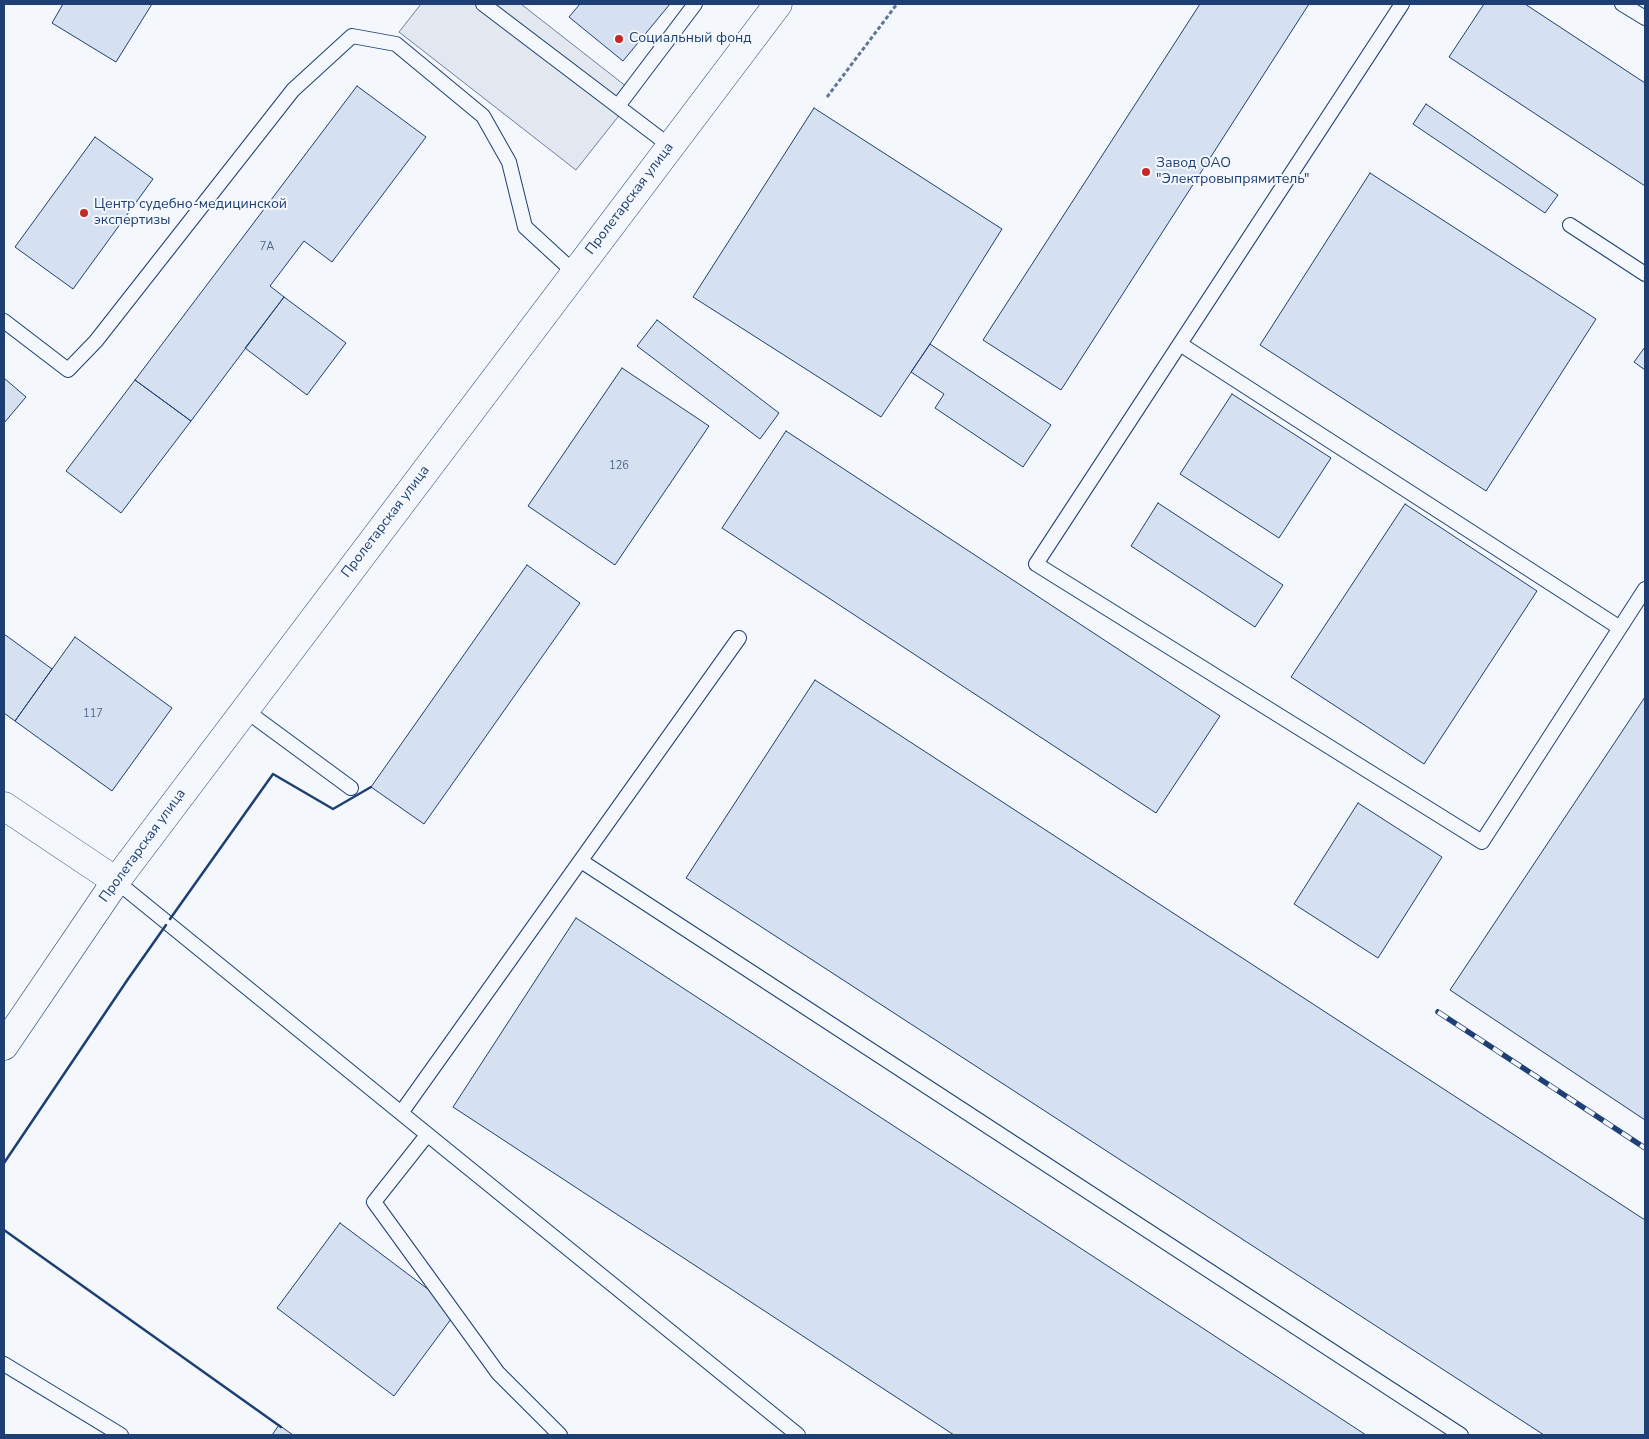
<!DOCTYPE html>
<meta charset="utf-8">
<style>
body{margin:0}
#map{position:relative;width:1649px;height:1439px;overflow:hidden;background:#f4f7fb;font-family:"Nunito Sans",sans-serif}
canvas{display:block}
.frame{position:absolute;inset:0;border:5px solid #1d3f73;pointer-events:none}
</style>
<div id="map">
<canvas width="1649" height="1439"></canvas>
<div class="frame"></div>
</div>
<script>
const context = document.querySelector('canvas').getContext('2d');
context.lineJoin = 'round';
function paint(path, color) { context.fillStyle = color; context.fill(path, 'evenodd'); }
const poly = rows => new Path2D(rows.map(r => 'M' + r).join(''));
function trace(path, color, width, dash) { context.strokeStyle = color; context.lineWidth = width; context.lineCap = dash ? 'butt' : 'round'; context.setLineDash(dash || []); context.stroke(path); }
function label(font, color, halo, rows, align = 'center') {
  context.font = font + ' "Nunito Sans",sans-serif'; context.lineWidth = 4; context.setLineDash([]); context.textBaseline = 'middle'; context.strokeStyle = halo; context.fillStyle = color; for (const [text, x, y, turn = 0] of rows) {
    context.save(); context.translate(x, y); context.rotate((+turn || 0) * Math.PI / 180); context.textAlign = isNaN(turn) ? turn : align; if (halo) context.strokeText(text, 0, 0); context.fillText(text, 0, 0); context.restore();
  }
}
const parking = poly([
 [421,4,521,4,636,94,576,170,399,32,421,4]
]);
const building = poly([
 [63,4,152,4,116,62,52,23,63,4],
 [580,4,670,4,623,61,569,17,580,4],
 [1200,4,1309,4,1061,390,983,340,1200,4],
 [1484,4,1525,4,1645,83,1645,186,1449,57,1484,4],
 [357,86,426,137,332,262,304,241,270,286,284,297,191,421,135,380,357,86],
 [1426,104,1558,195,1545,213,1413,124,1426,104],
 [814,108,1002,229,930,344,881,417,693,297,814,108],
 [95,137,153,179,73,289,15,247,95,137],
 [1370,173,1596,319,1486,491,1260,345,1370,173],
 [284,297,346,343,307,395,245,348,284,297],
 [657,320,779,413,760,439,637,346,657,320],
 [930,344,1051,425,1023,467,935,408,944,394,911,372,930,344],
 [1645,347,1645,370,1634,362,1645,347],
 [622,368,709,426,615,565,528,506,622,368],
 [4,378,26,397,4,423,4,378],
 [135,380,191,421,121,513,66,471,135,380],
 [1232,394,1331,458,1279,538,1180,474,1232,394],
 [786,431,1220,716,1156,813,722,528,786,431],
 [1158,503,1283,585,1255,627,1131,546,1158,503],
 [1405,504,1537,591,1424,764,1291,677,1405,504],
 [527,565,580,603,424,824,371,787,527,565],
 [4,634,52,669,15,721,4,713,4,634],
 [75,637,172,708,112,791,15,721,75,637],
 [815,680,1645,1220,1645,1435,1544,1435,686,878,815,680],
 [1645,697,1645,1120,1450,990,1645,697],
 [1358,803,1442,857,1378,958,1294,904,1358,803],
 [576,918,1366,1435,954,1435,453,1107,576,918],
 [340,1223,457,1311,394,1396,277,1308,340,1223],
 [279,1425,293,1435,272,1435,279,1425]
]);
const path = poly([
 [827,97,897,4]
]);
const lane = poly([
 [483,4,670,146],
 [1402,4,1036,564,1482,842,1645,589],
 [1622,4,1645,18],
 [618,106,695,4],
 [1570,225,1645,274],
 [4,321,68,370,96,341,293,90,352,36,396,44,483,116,509,162,525,227,575,273],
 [1180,344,1620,628],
 [739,638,401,1113,798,1435],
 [245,710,351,788],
 [581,861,1461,1435],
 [116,881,401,1113],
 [427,1135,374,1202,498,1373,560,1435],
 [4,1364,121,1435]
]);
const street = poly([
 [4,806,116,881]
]);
const secondary = poly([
 [4,1046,116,881,778,4]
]);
const rail = poly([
 [1438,1012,1645,1148]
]);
const wall = poly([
 [170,919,273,774,333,809,371,787],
 [4,1163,128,979,166,925],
 [4,1230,281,1427]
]);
const markers = [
 [619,39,5,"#c62828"],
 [1146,172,5,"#c62828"],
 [84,213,5,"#c62828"]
];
const numberNames = [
 ["7А",267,247],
 ["126",619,466],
 ["117",93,714]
];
const poiNames = [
 ["Социальный фонд",629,39],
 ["Завод ОАО",1156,164],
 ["\"Электровыпрямитель\"",1156,180],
 ["Центр судебно-медицинской",94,205],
 ["экспертизы",94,221]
];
const streetNames = [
 ["Пролетарская улица",630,199,-53],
 ["Пролетарская улица",386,522,-53],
 ["Пролетарская улица",143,846,-54]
];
paint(parking, '#e3e8f0');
trace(parking, '#687fa3', 1);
paint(building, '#d5e0f0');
trace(building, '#1d3f73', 1);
trace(lane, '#1d3f73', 16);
trace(street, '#1d3f73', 29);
trace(secondary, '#1d3f73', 29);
trace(path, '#5e769c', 3, [4, 2.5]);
trace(lane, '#f4f7fb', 14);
trace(street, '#f4f7fb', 28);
trace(secondary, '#f4f7fb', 28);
trace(rail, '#1d3f73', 5.5);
trace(rail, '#f4f7fb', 4, [11]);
trace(wall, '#1d3f73', 2.5);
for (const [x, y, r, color] of markers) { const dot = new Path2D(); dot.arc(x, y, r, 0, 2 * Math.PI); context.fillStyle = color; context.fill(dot); trace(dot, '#f4f7fb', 2); }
label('11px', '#4b6792', null, numberNames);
label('14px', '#1d3f73', '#f4f7fb', poiNames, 'left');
label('14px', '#1d3f73', '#f4f7fb', streetNames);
</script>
